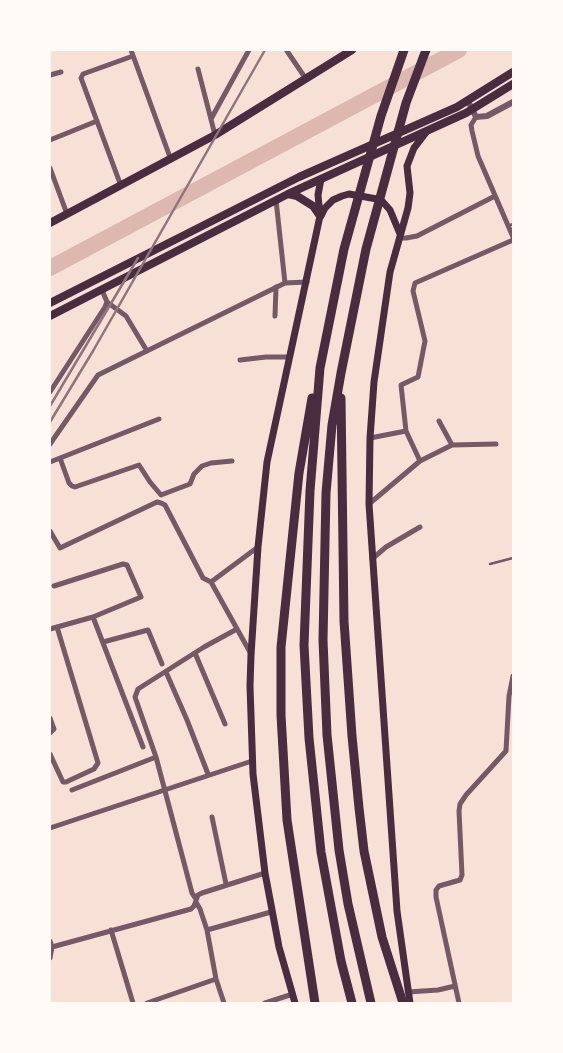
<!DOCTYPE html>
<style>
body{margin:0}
#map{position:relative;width:563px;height:1053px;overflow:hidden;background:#f7e1d7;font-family:"Noto Sans",sans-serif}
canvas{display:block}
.frame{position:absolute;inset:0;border:51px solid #fffaf5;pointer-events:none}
</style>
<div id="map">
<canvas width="563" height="1053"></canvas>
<div class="frame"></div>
</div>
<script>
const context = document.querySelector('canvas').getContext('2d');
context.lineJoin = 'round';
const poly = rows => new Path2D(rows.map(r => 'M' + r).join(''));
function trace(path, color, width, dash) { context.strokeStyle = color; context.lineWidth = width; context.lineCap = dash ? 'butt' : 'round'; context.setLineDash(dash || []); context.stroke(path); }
const river = poly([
 [50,268,459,50]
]);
const service = poly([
 [508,226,513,224],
 [490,564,513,558]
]);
const minor = poly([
 [131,50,171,160],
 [287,51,306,79],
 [198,69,215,135],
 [50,75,61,72],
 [476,117,471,125,472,131,478,156,513,237],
 [211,119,249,50],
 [50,140,97,121],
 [50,168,67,214],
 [121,186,81,78,83,74,133,56],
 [276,200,285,283],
 [399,238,406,238,417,236,495,196],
 [107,302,126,316,147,351],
 [275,316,276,287],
 [240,360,266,357,290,357],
 [50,392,105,307,107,302,102,290],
 [439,421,452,445],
 [370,438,406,431,401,385,418,377,425,341,413,291,415,283,513,240],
 [50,444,98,375,285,283,307,282],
 [60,458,69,483,72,486,75,487,139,465,150,482,161,495,190,484,194,474,202,466,211,463,232,461],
 [420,461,452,445,496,444],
 [50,462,159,419],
 [369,504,420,461,406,431],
 [50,531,60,548,157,502,161,503,165,505,203,578,211,582,258,547],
 [372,559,386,547,420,527],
 [211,582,251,654],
 [54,586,123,564,127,565,141,597,93,617],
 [50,629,93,617,143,747],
 [103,642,148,630,162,664],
 [195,653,225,724],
 [166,672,187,720,208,774],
 [50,718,54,729,50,733],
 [50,754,63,782,66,782,94,769,98,763,57,627],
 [72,790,156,757],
 [212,817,226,884],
 [50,828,252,761],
 [196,899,192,893,156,757,135,697,138,689,204,647,237,629],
 [196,902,200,909,207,930,216,979,224,1003],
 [111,930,133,1003],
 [207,930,271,912],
 [50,941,52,947,50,958],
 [52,947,191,909,194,906,198,895,202,893,265,873],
 [408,992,438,990,455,986],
 [147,1003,216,979],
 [265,1003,293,994],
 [459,1003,436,897,436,890,439,886,460,880,462,875,459,811,460,804,466,795,506,751,509,696,513,676]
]);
const tertiary = poly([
 [470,105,476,117,487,116,513,102]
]);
const secondary = poly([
 [321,216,325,208,333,200,342,196,349,194,377,199,382,201,390,210,400,234],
 [295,1003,279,947,265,873,253,774,250,686,251,655,258,547,267,462,320,216,318,195,321,179],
 [410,1003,397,911,369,504,370,438,374,382,390,272,408,208,410,193,407,166,414,148,427,131]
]);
const primary = poly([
 [50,223,215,135,352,50]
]);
const trunk = poly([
 [288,194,297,196,313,206,320,216],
 [50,303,299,177,457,107,513,72],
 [50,316,288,194,466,113,513,84]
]);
const motorway = poly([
 [312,398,299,473,281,647,281,715,287,820,315,1003],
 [341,398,344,621,352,736,359,808,364,851,382,937,403,1003],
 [352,1003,341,961,321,852,309,738,304,645,310,491,320,368,344,249,381,116,404,50],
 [371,1003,348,904,339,850,327,735,323,640,326,493,332,425,341,373,366,249,406,103,426,50]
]);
const rail = poly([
 [50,406,138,258],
 [50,422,93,351,265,50]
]);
trace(river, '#dcb8b0', 16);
trace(service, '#755966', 2.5);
trace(minor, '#755966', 5);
trace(tertiary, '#755966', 6);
trace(secondary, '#4a2c40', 7);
trace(primary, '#4a2c40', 8);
trace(trunk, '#4a2c40', 8);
trace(motorway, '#4a2c40', 9);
trace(rail, '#8f747c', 2.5);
</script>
